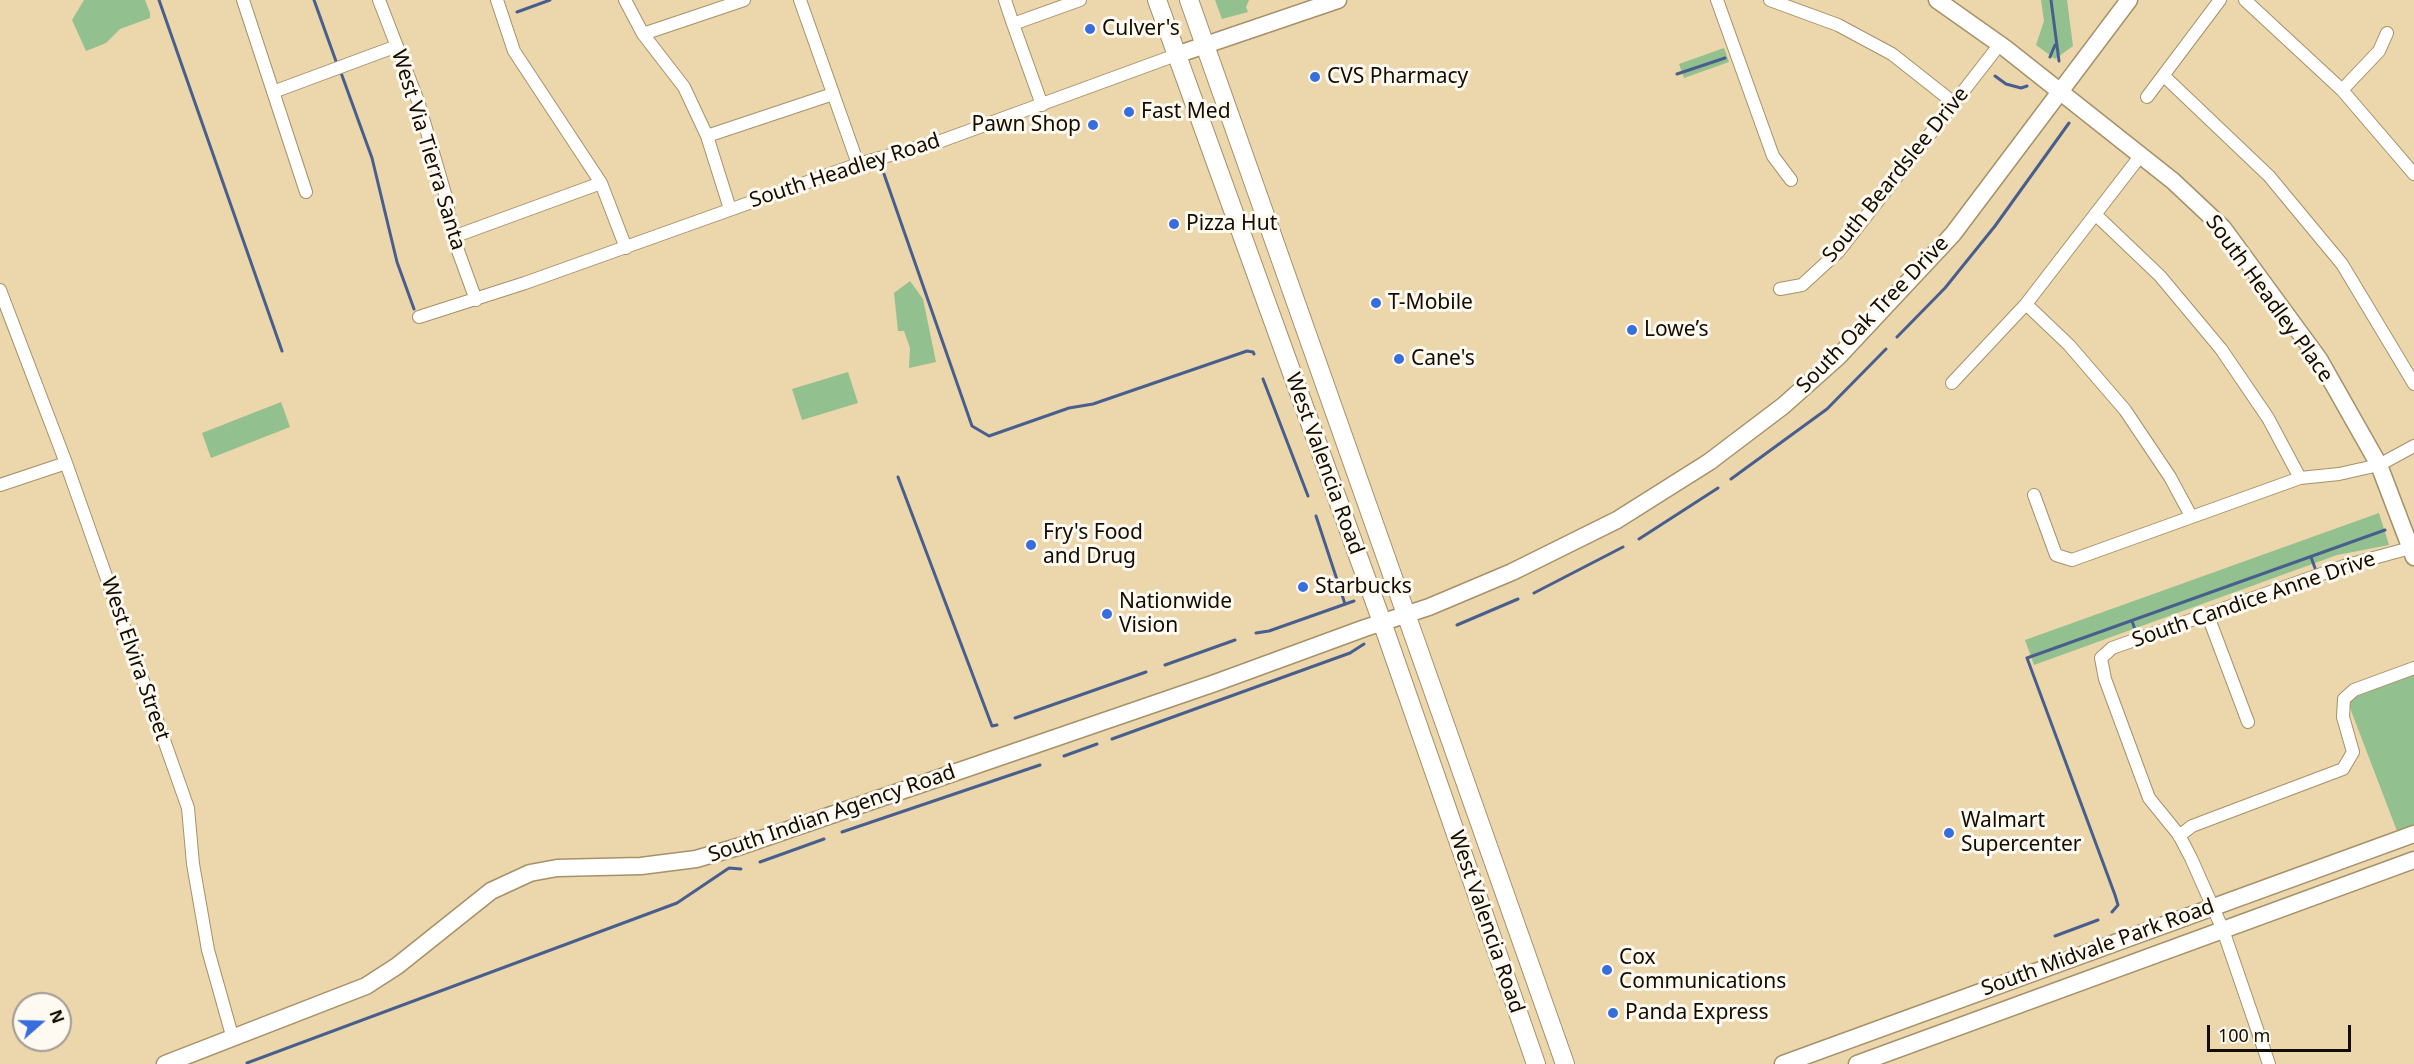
<!DOCTYPE html>
<meta charset="utf-8">
<style>
body{margin:0}
#map{position:relative;width:2414px;height:1064px;overflow:hidden;background:#ecd6ac;font-family:"Noto Sans",sans-serif}
canvas{display:block}
.north{position:absolute;left:12px;top:992px;width:60px;height:60px;box-sizing:border-box;background:#fef9f1;border:2px solid #a09a91;border-radius:50%;rotate:70deg;font-size:16px;font-weight:700;line-height:24px;text-align:center;color:#130c01}
.north::after{content:'';display:block;margin:auto;width:21px;height:27px;background:#376edd;clip-path:polygon(50% 0,100% 100%,50% 72%,0 100%)}
.scale{position:absolute;left:2207px;top:1025px;width:144px;height:27px;box-sizing:border-box;border:3px solid #130c01;border-top:0;padding-left:8px;font-size:18px;line-height:21px;white-space:nowrap;color:#130c01;-webkit-text-stroke:4px #fef9f1;paint-order:stroke}
</style>
<div id="map">
<canvas width="2414" height="1064"></canvas>
<div class="north">N</div>
<div class="scale">100 m</div>
</div>
<script>
const context = document.querySelector('canvas').getContext('2d');
context.lineJoin = 'round';
function paint(path, color) { context.fillStyle = color; context.fill(path, 'evenodd'); }
const poly = rows => new Path2D(rows.map(r => 'M' + r).join(''));
function trace(path, color, width, dash) { context.strokeStyle = color; context.lineWidth = width; context.lineCap = dash ? 'butt' : 'round'; context.setLineDash(dash || []); context.stroke(path); }
function label(font, color, halo, rows, align = 'center') {
  context.font = font + ' "Noto Sans",sans-serif'; context.lineWidth = 6; context.setLineDash([]); context.textBaseline = 'middle'; context.strokeStyle = halo; context.fillStyle = color; for (const [text, x, y, turn = 0] of rows) {
    context.save(); context.translate(x, y); context.rotate((+turn || 0) * Math.PI / 180); context.textAlign = isNaN(turn) ? turn : align; if (halo) context.strokeText(text, 0, 0); context.fillText(text, 0, 0); context.restore();
  }
}
const green = poly([
 [84,0,145,0,150,13,150,18,120,29,106,43,86,51,72,20],
 [1215,0,1249,0,1246,7,1248,12,1222,19],
 [2041,0,2067,0,2073,46,2055,59,2036,45,2044,21],
 [1724,48,1729,62,1684,78,1679,64],
 [910,281,923,299,936,362,909,368,910,348,904,331,898,331,894,293],
 [848,372,858,403,802,420,792,389],
 [281,402,290,427,211,458,202,433],
 [2379,513,2389,545,2337,555,2034,665,2025,640],
 [2414,675,2414,825,2397,831,2347,700]
]);
const stream = poly([
 [159,0,282,351],
 [314,0,337,64],
 [2051,0,2059,61],
 [517,12,550,0],
 [2050,57,2055,45],
 [340,70,372,158,397,262,414,309],
 [1677,74,1725,58],
 [1995,76,2006,84,2021,88,2027,86],
 [884,174,972,426,989,436,1069,408,1093,404,1247,351,1253,352,1254,354],
 [1897,337,1945,288,1995,226,2069,123],
 [1263,379,1308,496],
 [898,477,992,726,997,725],
 [1731,479,1827,409,1886,349],
 [1316,516,1345,604],
 [1639,539,1718,488],
 [2311,557,2315,568],
 [1534,593,1623,547],
 [2132,621,2137,635],
 [1457,625,1518,599],
 [1256,633,1269,631,1354,601],
 [1165,665,1235,640],
 [1015,718,1146,672],
 [1112,739,1350,653,1364,644],
 [1064,756,1097,744],
 [842,832,1040,765],
 [760,862,824,839],
 [2112,912,2118,905,2115,895,2027,658,2385,530],
 [2055,936,2098,920],
 [247,1063,677,903,729,868,741,869]
]);
const street = poly([
 [243,0,306,192],
 [379,0,418,101,446,197,453,237,476,300],
 [497,0,514,51,601,183,626,248],
 [625,0,643,34,684,87,707,136,730,209],
 [800,0,858,164],
 [1005,0,1013,24],
 [1717,0,1773,156,1791,180],
 [1770,0,1838,25,1892,54,1954,103],
 [2245,0,2342,90,2414,174],
 [643,34,744,0],
 [2164,76,2269,176,2342,264,2414,384],
 [2342,90,2379,51,2387,33],
 [273,92,397,46],
 [2147,97,2220,0],
 [1042,105,1013,24,1080,0],
 [707,136,833,94],
 [2095,214,2160,276,2221,349,2268,418,2300,478],
 [453,237,601,183],
 [1780,289,1802,285,1839,251,2000,44],
 [0,290,66,463,188,808,193,864,208,950,233,1039],
 [2026,304,2069,345,2125,410,2170,477,2191,516],
 [419,317,525,283,858,164,941,141,1176,55],
 [1952,383,2026,304,2141,155],
 [0,485,66,463],
 [2034,495,2056,555,2072,560,2300,478,2339,474,2379,465,2414,446],
 [2208,616,2248,722],
 [2179,836,2192,826,2343,769,2353,752,2343,717,2344,699,2354,690,2414,668],
 [2269,1064,2223,930,2191,858,2179,835,2149,798,2105,679,2101,658,2112,648,2344,566,2414,547]
]);
const secondary = poly([
 [1937,0,2005,48,2173,181,2223,228,2319,359,2379,465,2414,557],
 [1176,55,1338,0],
 [165,1064,366,986,397,966,491,891,530,873,557,868,641,866,696,859,741,846,1215,683,1365,628,1429,607,1512,572,1617,520,1709,462,1783,406,1838,357,1953,234,2129,0],
 [1783,1064,2414,834],
 [1857,1064,2414,860]
]);
const primary = poly([
 [1157,0,1382,622,1536,1064],
 [1189,0,1565,1064]
]);
const markers = [
 [1090,29,6,"#376edd"],
 [1315,77,6,"#376edd"],
 [1129,112,6,"#376edd"],
 [1093,125,6,"#376edd"],
 [1174,224,6,"#376edd"],
 [1376,303,6,"#376edd"],
 [1632,330,6,"#376edd"],
 [1399,359,6,"#376edd"],
 [1031,545,6,"#376edd"],
 [1303,587,6,"#376edd"],
 [1107,614,6,"#376edd"],
 [1949,833,6,"#376edd"],
 [1607,970,6,"#376edd"],
 [1613,1013,6,"#376edd"]
];
const poiNames = [
 ["Culver's",1102,29],
 ["CVS Pharmacy",1327,77],
 ["Fast Med",1141,112],
 ["Pawn Shop",1081,125,"right"],
 ["Pizza Hut",1186,224],
 ["T-Mobile",1388,303],
 ["Lowe’s",1644,330],
 ["Cane's",1411,359],
 ["Fry's Food",1043,533],
 ["and Drug",1043,557],
 ["Starbucks",1315,587],
 ["Nationwide",1119,602],
 ["Vision",1119,626],
 ["Walmart",1961,821],
 ["Supercenter",1961,845],
 ["Cox",1619,958],
 ["Communications",1619,982],
 ["Panda Express",1625,1013]
];
const streetNames = [
 ["West Via Tierra Santa",428,150,73],
 ["South Headley Road",845,171,-18],
 ["South Beardslee Drive",1896,175,-51],
 ["South Headley Place",2269,299,54],
 ["South Oak Tree Drive",1873,315,-46],
 ["West Valencia Road",1324,464,70],
 ["South Candice Anne Drive",2254,600,-19],
 ["West Elvira Street",135,659,71],
 ["South Indian Agency Road",832,814,-19],
 ["West Valencia Road",1486,922,71],
 ["South Midvale Park Road",2098,948,-20]
];
paint(green, '#93c08f');
trace(stream, '#485f8e', 3);
trace(street, '#a69169', 14);
trace(secondary, '#a69169', 19);
trace(primary, '#a69169', 20);
trace(street, '#fff', 12);
trace(secondary, '#fff', 16);
trace(primary, '#fff', 18);
for (const [x, y, r, color] of markers) { const dot = new Path2D(); dot.arc(x, y, r, 0, 2 * Math.PI); context.fillStyle = color; context.fill(dot); trace(dot, '#fef9f1', 2); }
label('21px', '#130c01', '#fef9f1', poiNames, 'left');
label('21px', '#130c01', '#fef9f1', streetNames);
</script>
